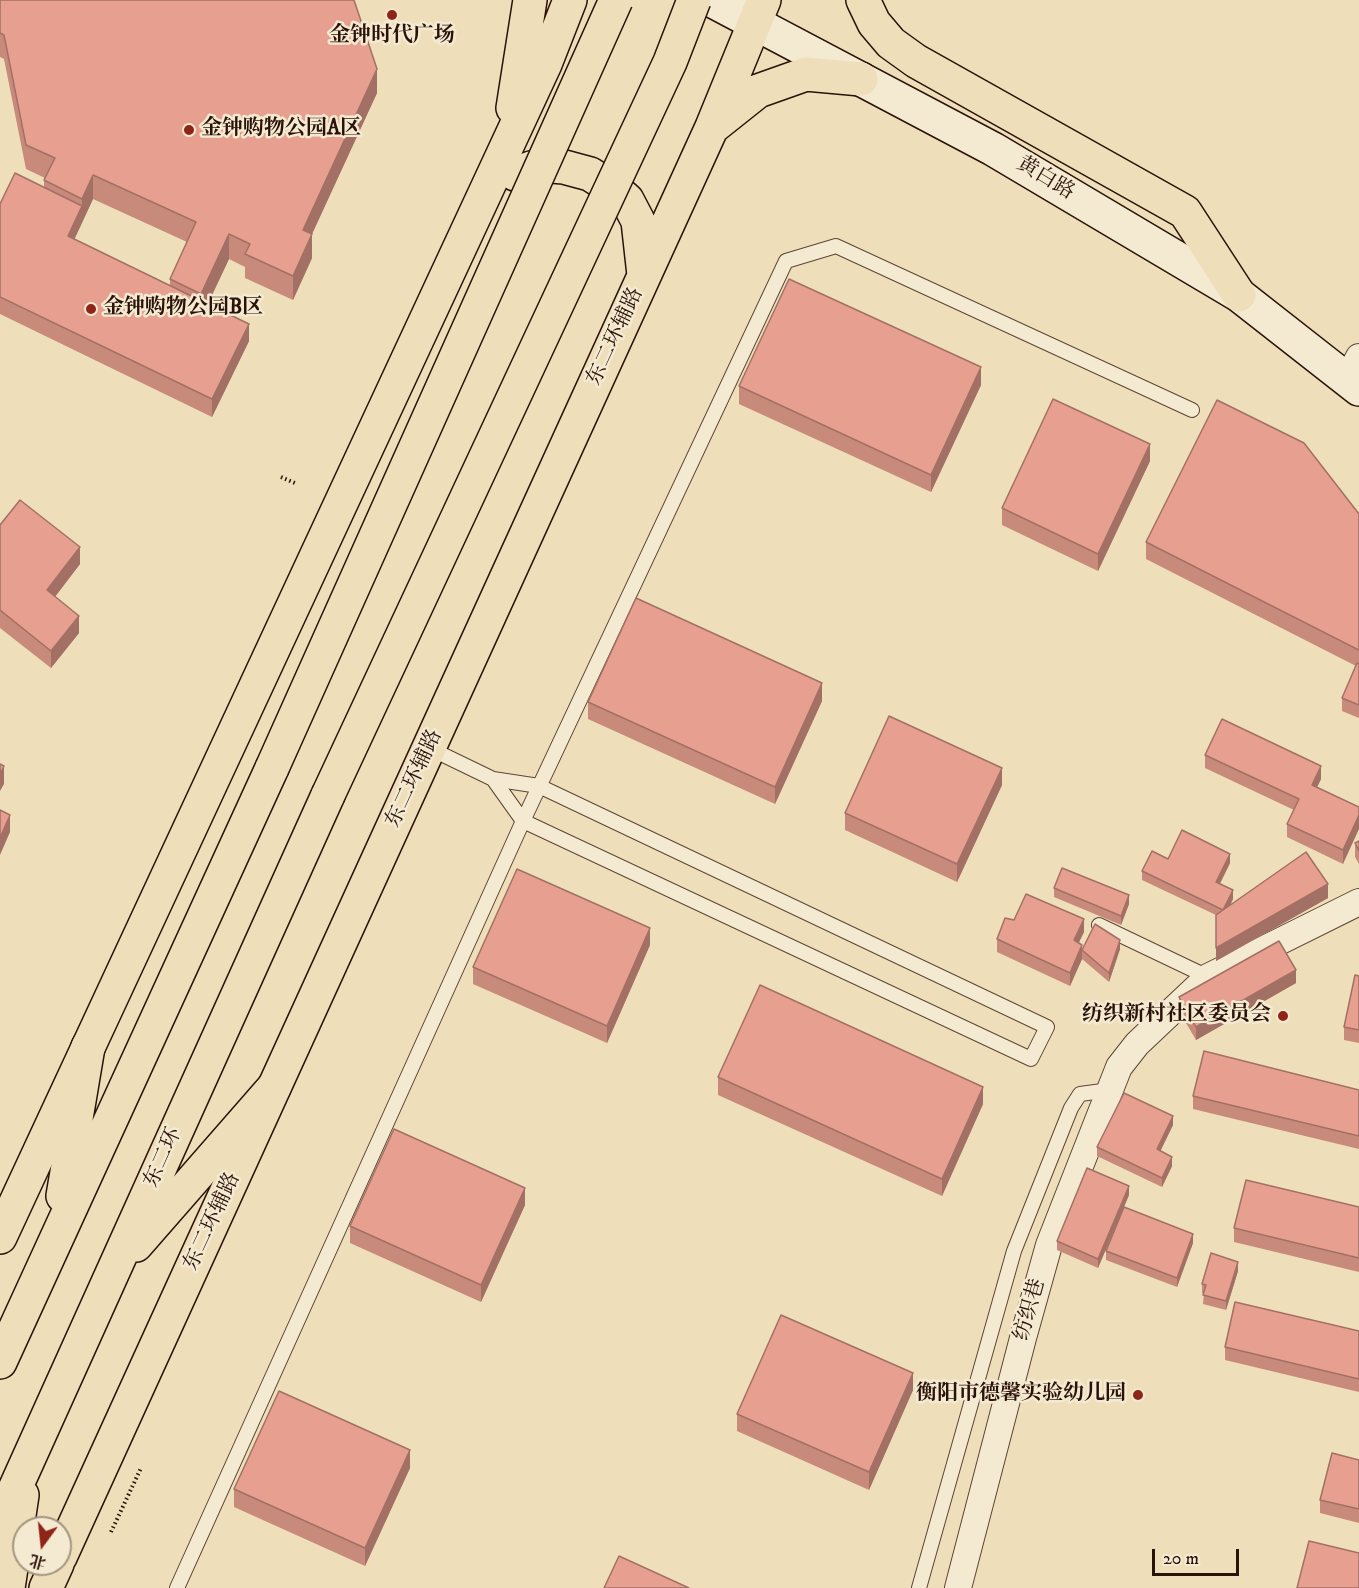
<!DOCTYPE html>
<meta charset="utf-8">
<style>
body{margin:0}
#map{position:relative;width:1359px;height:1588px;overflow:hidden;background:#eedfba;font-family:"IM FELL DW Pica","Noto Serif SC",serif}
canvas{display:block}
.north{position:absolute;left:12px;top:1516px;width:60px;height:60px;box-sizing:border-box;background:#f4ead2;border:2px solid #a49481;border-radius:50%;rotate:195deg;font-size:16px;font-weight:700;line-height:24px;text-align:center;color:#2b1208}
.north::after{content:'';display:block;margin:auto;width:21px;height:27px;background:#8f2418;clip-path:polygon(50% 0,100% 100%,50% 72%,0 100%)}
.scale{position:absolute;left:1152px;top:1549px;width:87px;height:27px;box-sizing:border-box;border:3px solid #2b1208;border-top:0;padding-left:8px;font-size:18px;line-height:21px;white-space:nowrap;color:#2b1208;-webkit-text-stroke:4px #f4ead2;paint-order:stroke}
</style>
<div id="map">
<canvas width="1359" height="1588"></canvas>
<div class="north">北</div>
<div class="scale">20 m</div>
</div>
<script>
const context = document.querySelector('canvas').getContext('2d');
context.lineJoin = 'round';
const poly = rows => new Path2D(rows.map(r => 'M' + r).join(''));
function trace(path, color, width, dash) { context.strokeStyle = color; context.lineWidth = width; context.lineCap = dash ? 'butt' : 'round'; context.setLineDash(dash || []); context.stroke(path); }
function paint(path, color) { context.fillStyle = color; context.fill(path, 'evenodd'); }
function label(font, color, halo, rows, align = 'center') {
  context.font = font + ' "IM FELL DW Pica","Noto Serif SC",serif'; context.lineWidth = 5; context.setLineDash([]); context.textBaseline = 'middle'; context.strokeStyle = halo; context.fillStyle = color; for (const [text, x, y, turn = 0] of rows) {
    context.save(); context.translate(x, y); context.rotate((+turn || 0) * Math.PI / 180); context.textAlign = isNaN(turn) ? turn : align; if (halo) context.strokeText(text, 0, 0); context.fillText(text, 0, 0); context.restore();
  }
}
const path = poly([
 [281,477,297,484],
 [111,1532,141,1468]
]);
const lane = poly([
 [429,748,493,779,539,786,1047,1027,1031,1059,523,821,493,779],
 [1099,925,1208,977],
 [177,1588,523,821,786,261,836,246,1192,410],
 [919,1588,1014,1251,1071,1108,1080,1094,1110,1090]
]);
const street = poly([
 [1347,379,1359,357],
 [958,1588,1023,1338,1049,1245,1119,1067,1137,1044,1208,977,1359,902]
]);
const secondary = poly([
 [711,0,993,149,1239,295,1359,389]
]);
const primary = poly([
 [863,0,874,23,891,43,916,61,1185,212,1239,295],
 [513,108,530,0],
 [714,126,758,91,806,74,861,79],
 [515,174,531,168,551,166,564,167,590,174,618,192,627,200,638,221,644,275],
 [0,1237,545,64,570,0],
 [60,1557,712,127,764,0],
 [46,1588,57,1564]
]);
const highway = poly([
 [63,1196,88,1047],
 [136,1245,274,1087],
 [0,1362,272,768],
 [0,1522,328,795],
 [8,1588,22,1495]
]);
const highwayBridge = poly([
 [272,768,616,0],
 [328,795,670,62,694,0]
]);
const wall = poly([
 [0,0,377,93,312,234,312,258,293,300,245,278,245,267,229,259,208,304,249,341,212,417,0,314,0,204,44,187,44,180,45,178,26,169,4,59,0,57],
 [93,199,187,242,170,279,170,286,74,239],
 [981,385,931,492,739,404,739,386],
 [1150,461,1098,571,1002,525,1002,508],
 [1359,514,1359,718,1342,711,1342,698,1356,666,1146,559,1146,542],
 [0,525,80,564,55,597,79,633,51,668,0,628],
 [822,701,775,804,588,719,588,702],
 [1205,755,1321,779,1317,787,1359,807,1343,864,1287,837,1287,824,1294,810,1205,768],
 [1002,785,957,882,845,830,845,813],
 [1359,841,1359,864,1355,857,1355,843],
 [1168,859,1230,863,1220,884,1233,899,1230,906,1328,898,1216,961,1216,915,1142,880,1142,871],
 [1054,888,1129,904,1121,925,1054,897],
 [1084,932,1078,943,1082,950,1120,949,1109,982,1082,959,1070,986,997,952,997,939],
 [650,945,607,1043,473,984,473,967],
 [1359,976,1359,1043,1344,1040,1344,1027],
 [1296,983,1196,1040,1179,1011,1179,997],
 [718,1077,983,1104,942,1196,718,1095],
 [1359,1090,1359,1149,1193,1109,1193,1096],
 [1173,1125,1160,1151,1172,1166,1162,1187,1097,1156,1097,1147],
 [1129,1195,1124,1207,1193,1243,1177,1287,1106,1260,1106,1251,1116,1225,1098,1268,1057,1250,1057,1241],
 [525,1205,481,1302,350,1243,350,1226],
 [1359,1207,1359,1272,1234,1242,1234,1228],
 [1238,1271,1226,1310,1203,1304,1204,1293,1202,1293,1202,1284],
 [1359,1331,1359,1392,1225,1360,1225,1347],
 [913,1390,869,1490,737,1431,737,1414],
 [1359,1460,1359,1523,1320,1513,1320,1500],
 [410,1468,365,1566,234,1507,234,1489]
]);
const shadedWall = poly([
 [377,69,377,93,312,234,312,258,293,300,293,276,303,230],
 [93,175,93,199,82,223,82,199],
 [82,206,82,223,68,253,68,236],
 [229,234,229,259,201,318,201,294],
 [249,324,249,341,212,417,212,399],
 [981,367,981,385,931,492,931,475],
 [1150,444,1150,461,1098,571,1098,554],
 [80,547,80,564,47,607,47,590],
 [79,616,79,633,51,668,51,651],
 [822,683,822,701,775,804,775,787],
 [4,766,4,784,0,791,0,774],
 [1321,766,1321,779,1312,798,1312,785],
 [1002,768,1002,785,957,882,957,864],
 [10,815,10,832,0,855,0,838],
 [1359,815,1359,829,1343,864,1343,850],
 [1230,854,1230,863,1216,891,1216,882],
 [1328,884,1328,898,1216,961,1216,948],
 [1233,890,1233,899,1223,919,1223,910],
 [1129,895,1129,904,1121,925,1121,916],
 [1084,919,1084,932,1074,953,1074,940],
 [650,928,650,945,607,1043,607,1026],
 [1120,940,1120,949,1109,982,1109,973],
 [1082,945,1082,959,1070,986,1070,973],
 [1296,970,1296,983,1196,1040,1196,1027],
 [983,1087,983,1104,942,1196,942,1179],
 [1173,1116,1173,1125,1157,1158,1157,1149],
 [1172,1157,1172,1166,1162,1187,1162,1178],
 [1129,1186,1129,1195,1098,1268,1098,1259],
 [525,1188,525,1205,481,1302,481,1285],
 [1193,1234,1193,1243,1177,1287,1177,1278],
 [1238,1262,1238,1271,1226,1310,1226,1301],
 [913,1373,913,1390,869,1490,869,1472],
 [410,1450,410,1468,365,1566,365,1548]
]);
const building = poly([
 [0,0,354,0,377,69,303,230,312,234,293,276,245,254,250,244,229,234,201,294,170,279,196,222,93,175,82,199,44,180,55,158,26,145,4,35,0,33,0,0],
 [15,173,82,206,68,236,249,324,212,399,0,297,0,204,15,173],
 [789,279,981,367,931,475,739,386,789,279],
 [1053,399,1150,444,1098,554,1002,508,1053,399],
 [1217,400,1304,443,1359,514,1359,650,1146,542,1217,400],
 [20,500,80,547,47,590,79,616,51,651,0,610,0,525,20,500],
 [636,598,822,683,775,787,588,702,636,598],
 [1357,663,1359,664,1359,705,1342,698,1357,663],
 [889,716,1002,768,957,864,845,813,889,716],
 [1222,719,1321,766,1312,785,1359,807,1359,815,1343,850,1287,824,1299,799,1205,755,1222,719],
 [0,764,4,766,0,774,0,764],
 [0,810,10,815,0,838,0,810],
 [1182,830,1230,854,1216,882,1233,890,1223,910,1142,871,1152,851,1168,859,1182,830],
 [1359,841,1359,851,1355,843,1359,841],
 [1306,852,1328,884,1216,948,1216,915,1306,852],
 [1062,868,1129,895,1121,916,1054,888,1062,868],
 [517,869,650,928,607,1026,473,967,517,869],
 [1026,894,1084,919,1074,940,1082,945,1070,973,997,939,1005,918,1014,920,1026,894],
 [1095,924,1120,940,1109,973,1082,950,1095,924],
 [1279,941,1296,970,1196,1027,1179,997,1279,941],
 [1355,975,1359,976,1359,1030,1344,1027,1355,975],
 [760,985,983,1087,942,1179,718,1077,760,985],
 [1204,1051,1359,1090,1359,1136,1193,1096,1204,1051],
 [1124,1093,1173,1116,1157,1149,1172,1157,1162,1178,1097,1147,1124,1093],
 [394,1129,525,1188,481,1285,350,1226,394,1129],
 [1087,1168,1129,1186,1098,1259,1057,1241,1087,1168],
 [1246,1180,1359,1207,1359,1258,1234,1228,1246,1180],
 [1124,1207,1193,1234,1177,1278,1106,1251,1124,1207],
 [1211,1253,1238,1262,1226,1301,1203,1295,1206,1285,1202,1284,1211,1253],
 [1235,1302,1359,1331,1359,1379,1225,1347,1235,1302],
 [781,1315,913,1373,869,1472,737,1414,781,1315],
 [279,1391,410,1450,365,1548,234,1489,279,1391],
 [1332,1453,1359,1460,1359,1509,1320,1500,1332,1453],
 [1309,1541,1359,1553,1359,1588,1297,1588,1309,1541],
 [619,1556,689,1588,604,1588,619,1556]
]);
const markers = [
 [392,15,6,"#8f2418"],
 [189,130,6,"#8f2418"],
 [91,309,6,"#8f2418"],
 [1283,1016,6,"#8f2418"],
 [1138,1395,6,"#8f2418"]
];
const poiNames = [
 ["金钟时代广场",392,37,"center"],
 ["金钟购物公园A区",201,130],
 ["金钟购物公园B区",103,309],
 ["纺织新村社区委员会",1271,1016,"right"],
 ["衡阳市德馨实验幼儿园",1126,1395,"right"]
];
const streetNames = [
 ["黄白路",1045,179,31],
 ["东二环辅路",616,337,-65],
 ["东二环辅路",415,779,-65],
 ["东二环",164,1158,-66],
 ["东二环辅路",213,1222,-65],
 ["纺织巷",1031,1310,-74]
];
trace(lane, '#5c4534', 16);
trace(street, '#5c4534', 28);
trace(secondary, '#2b1208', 36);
trace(primary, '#2b1208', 36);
trace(highway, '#2b1208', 36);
trace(path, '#2b1208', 4, [1.5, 3]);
trace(lane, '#f4ead2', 14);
trace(street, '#f4ead2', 26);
trace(secondary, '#f4ead2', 33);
trace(primary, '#eedfba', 33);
trace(highway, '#eedfba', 33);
trace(highwayBridge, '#2b1208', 36, []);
trace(highwayBridge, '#eedfba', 33);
paint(wall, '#c78a7b');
paint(shadedWall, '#a27064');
paint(building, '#e7a08f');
trace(building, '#a27064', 1.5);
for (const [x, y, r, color] of markers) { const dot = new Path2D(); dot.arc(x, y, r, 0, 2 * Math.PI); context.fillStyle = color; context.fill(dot); trace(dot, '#f4ead2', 2); }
label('bold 21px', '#2b1208', '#f4ead2', poiNames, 'left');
label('21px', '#2b1208', '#f4ead2', streetNames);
</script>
